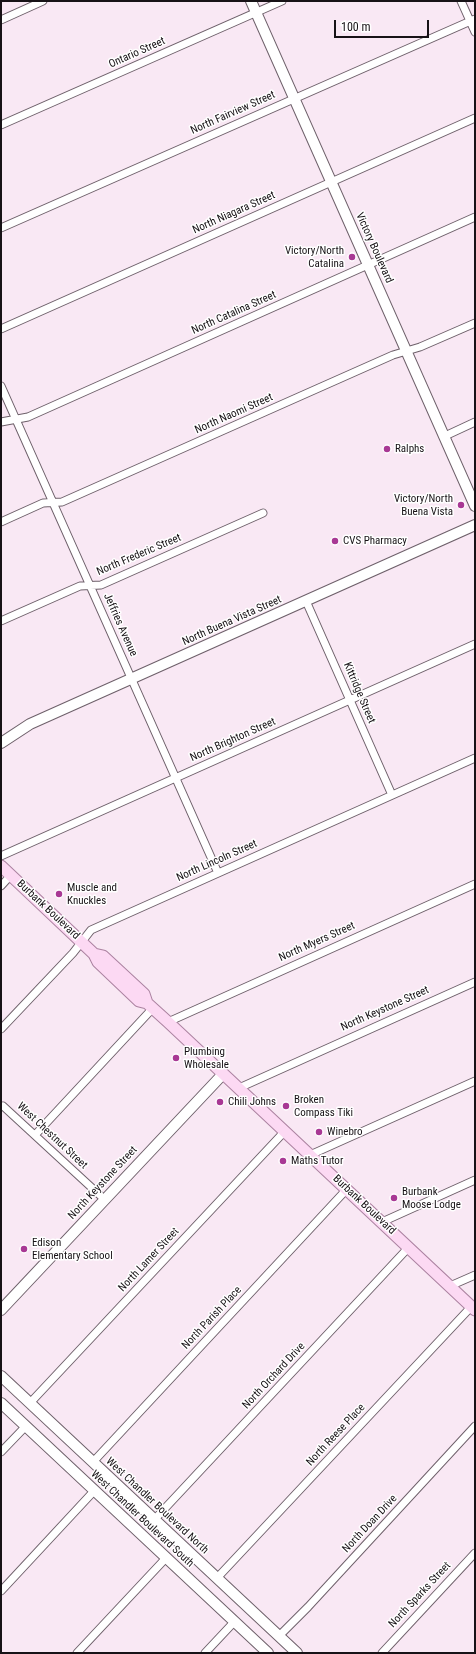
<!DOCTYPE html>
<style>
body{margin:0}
#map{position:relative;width:476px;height:1654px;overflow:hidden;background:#f9e8f4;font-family:"Roboto Condensed",sans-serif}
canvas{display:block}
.frame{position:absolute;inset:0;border:2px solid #171216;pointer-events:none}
.scale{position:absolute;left:334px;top:20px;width:95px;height:18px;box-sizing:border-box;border:2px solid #171216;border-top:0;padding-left:5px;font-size:12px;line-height:14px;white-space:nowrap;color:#171216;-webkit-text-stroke:3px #fff;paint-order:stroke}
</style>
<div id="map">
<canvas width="476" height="1654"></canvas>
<div class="frame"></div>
<div class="scale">100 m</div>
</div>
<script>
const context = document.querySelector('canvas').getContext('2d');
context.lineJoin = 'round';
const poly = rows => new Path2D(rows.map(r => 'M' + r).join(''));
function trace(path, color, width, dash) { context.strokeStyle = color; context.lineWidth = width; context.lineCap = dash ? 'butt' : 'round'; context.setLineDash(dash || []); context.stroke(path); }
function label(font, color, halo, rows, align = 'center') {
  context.font = font + ' "Roboto Condensed",sans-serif'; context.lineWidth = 3; context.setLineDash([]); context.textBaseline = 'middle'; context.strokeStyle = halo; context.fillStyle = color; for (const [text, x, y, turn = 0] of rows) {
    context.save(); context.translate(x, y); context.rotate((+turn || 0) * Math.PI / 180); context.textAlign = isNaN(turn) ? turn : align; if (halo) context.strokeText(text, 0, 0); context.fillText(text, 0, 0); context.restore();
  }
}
const street = poly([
 [461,1,475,32],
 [1,20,43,1],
 [1,125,282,1],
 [1,228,475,19],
 [1,329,475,118],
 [1,386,218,873],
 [1,422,28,417,475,217],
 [445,436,475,422],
 [1,522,43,503,62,502,393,355,420,347,475,323],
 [306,601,392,795],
 [1,621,80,586,101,585,263,513],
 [1,856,475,644],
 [1,886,11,875],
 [168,1022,475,884],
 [1,1029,73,953,91,930,475,758],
 [239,1088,475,982],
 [3,1106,104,1199],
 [35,1135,153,1008],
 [310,1155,475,1081],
 [382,1222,475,1180],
 [450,1286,475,1275],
 [30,1403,285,1131],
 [1,1452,26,1426],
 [93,1462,347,1189],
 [154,1520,409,1247],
 [217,1578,471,1307],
 [1,1591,94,1491],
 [279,1636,308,1607,475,1426],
 [77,1653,166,1558],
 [205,1653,235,1621],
 [382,1653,475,1553]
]);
const secondary = poly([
 [251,1,475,506],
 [1,743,30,724,475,525],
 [1,1310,223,1074],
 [1,1376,297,1653],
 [1,1403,268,1653]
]);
const primary = poly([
 [1,866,94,954,98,962,139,1001,147,1003,168,1022,475,1310],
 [94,954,103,956,144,994,147,1003]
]);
const markers = [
 [352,257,4,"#a83894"],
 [387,449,4,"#a83894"],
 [461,505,4,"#a83894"],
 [335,541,4,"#a83894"],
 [59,894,4,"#a83894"],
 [176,1058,4,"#a83894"],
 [220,1102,4,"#a83894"],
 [286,1106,4,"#a83894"],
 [319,1132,4,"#a83894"],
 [283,1161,4,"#a83894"],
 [394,1198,4,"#a83894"],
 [24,1249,4,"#a83894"]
];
const streetNames = [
 ["Ontario Street",137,53,-24],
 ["North Fairview Street",233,113,-24],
 ["North Niagara Street",234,213,-24],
 ["Victory Boulevard",374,248,66],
 ["North Catalina Street",234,313,-24],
 ["North Naomi Street",234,414,-24],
 ["North Frederic Street",139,555,-23],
 ["North Buena Vista Street",232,621,-24],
 ["Jeffries Avenue",120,625,66],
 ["Kittridge Street",359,693,67],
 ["North Brighton Street",233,740,-24],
 ["North Lincoln Street",217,861,-24],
 ["Burbank Boulevard",48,910,43],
 ["North Myers Street",317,942,-24],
 ["North Keystone Street",385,1009,-24],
 ["West Chestnut Street",52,1136,43],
 ["North Keystone Street",103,1183,-47],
 ["Burbank Boulevard",364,1205,43],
 ["North Lamer Street",149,1260,-47],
 ["North Parish Place",212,1318,-47],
 ["North Orchard Drive",274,1376,-47],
 ["North Reese Place",336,1435,-47],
 ["West Chandler Boulevard North",157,1506,43],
 ["West Chandler Boulevard South",142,1519,43],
 ["North Doan Drive",370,1524,-47],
 ["North Sparks Street",420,1595,-47]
];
const poiNames = [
 ["Victory/North",344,251,"right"],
 ["Catalina",344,264,"right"],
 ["Ralphs",395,449],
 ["Victory/North",453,499,"right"],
 ["Buena Vista",453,512,"right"],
 ["CVS Pharmacy",343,541],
 ["Muscle and",67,888],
 ["Knuckles",67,901],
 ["Plumbing",184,1052],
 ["Wholesale",184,1065],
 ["Broken",294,1100],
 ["Compass Tiki",294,1113],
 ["Chili Johns",228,1102],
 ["Winebro",327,1132],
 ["Maths Tutor",291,1161],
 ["Burbank",402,1192],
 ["Moose Lodge",402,1205],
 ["Edison",32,1243],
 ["Elementary School",32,1256]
];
trace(street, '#6e606a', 9);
trace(secondary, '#6e606a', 12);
trace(primary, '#ab82a0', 13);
trace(street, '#fff', 7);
trace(secondary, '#fff', 10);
trace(primary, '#fcd9f3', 11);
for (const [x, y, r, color] of markers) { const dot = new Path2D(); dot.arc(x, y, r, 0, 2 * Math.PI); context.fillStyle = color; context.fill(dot); trace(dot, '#fff', 1.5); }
label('11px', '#171216', '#fff', streetNames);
label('11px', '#171216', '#fff', poiNames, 'left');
</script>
